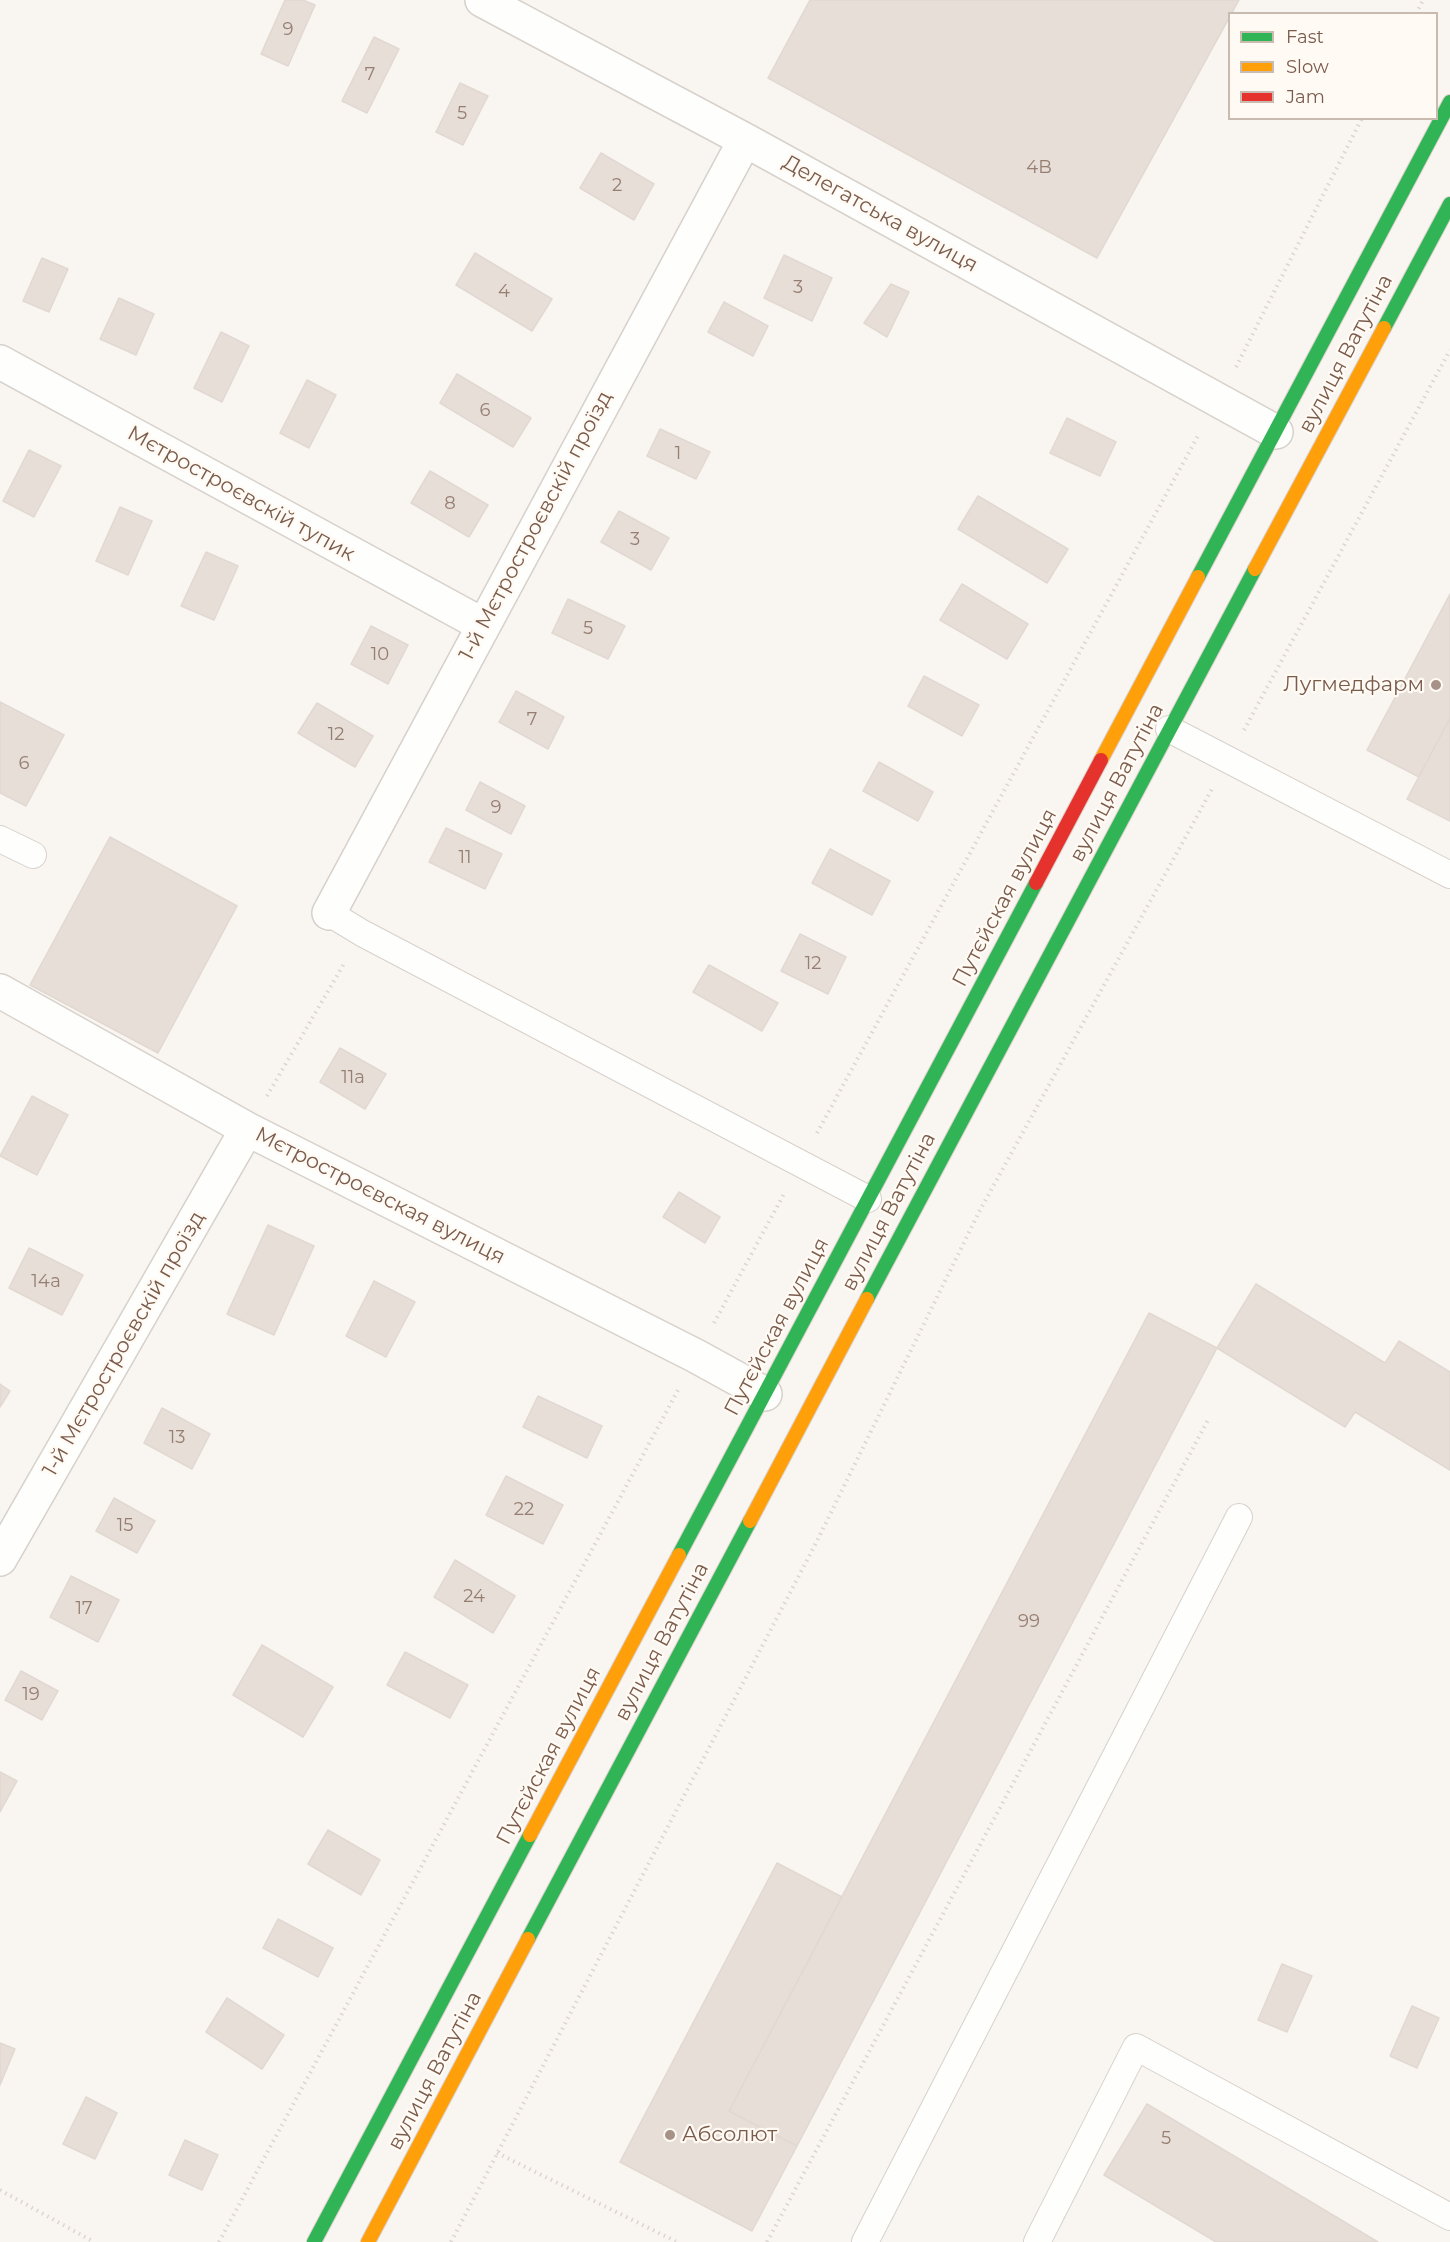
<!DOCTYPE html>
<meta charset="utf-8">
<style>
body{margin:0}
#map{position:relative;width:1450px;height:2242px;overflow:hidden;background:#f9f5f0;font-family:Montserrat,sans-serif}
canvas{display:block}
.legend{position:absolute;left:1228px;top:12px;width:210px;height:108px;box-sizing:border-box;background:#fffaf3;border:2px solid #cabbb1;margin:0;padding:8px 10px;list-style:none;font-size:18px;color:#7a5c4d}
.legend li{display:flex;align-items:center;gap:12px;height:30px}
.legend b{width:30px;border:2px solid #cabbb1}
</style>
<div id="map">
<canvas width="1450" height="2242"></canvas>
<ul class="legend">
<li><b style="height:8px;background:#30b455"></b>Fast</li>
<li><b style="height:8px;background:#ff9f0a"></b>Slow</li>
<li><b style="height:8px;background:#e5322d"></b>Jam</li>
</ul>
</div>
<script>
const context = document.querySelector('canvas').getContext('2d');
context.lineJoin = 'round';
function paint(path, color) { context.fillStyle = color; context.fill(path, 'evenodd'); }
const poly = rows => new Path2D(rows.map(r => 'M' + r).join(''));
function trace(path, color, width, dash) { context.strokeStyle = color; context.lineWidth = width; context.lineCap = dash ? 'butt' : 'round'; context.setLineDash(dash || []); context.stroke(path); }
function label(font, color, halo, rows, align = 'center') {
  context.font = font + ' Montserrat,sans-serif'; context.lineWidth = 4.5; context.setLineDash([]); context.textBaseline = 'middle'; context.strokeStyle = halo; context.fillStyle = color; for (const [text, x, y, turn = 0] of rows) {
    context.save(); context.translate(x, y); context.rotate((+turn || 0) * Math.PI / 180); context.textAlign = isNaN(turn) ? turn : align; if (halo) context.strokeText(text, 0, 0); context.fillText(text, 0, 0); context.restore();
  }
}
const building = poly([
 [285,0,303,0,315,5,288,66,261,54,285,0],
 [810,0,1239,0,1097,258,768,78,810,0],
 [374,37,399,49,367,113,342,101,374,37],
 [460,83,488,96,463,145,436,132,460,83],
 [601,153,654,184,634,220,580,188,601,153],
 [475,253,552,299,532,331,456,285,475,253],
 [784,255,832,278,812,321,764,298,784,255],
 [42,258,68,269,49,312,23,301,42,258],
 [891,284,909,292,887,337,864,323,891,284],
 [119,298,154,314,136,355,100,339,119,298],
 [724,302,768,326,753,356,708,332,724,302],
 [221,332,249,346,222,402,194,388,221,332],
 [457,374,531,418,513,447,440,403,457,374],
 [307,380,336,395,309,448,280,433,307,380],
 [1067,418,1116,442,1100,476,1050,453,1067,418],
 [660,429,710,452,696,479,647,456,660,429],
 [29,450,61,466,34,517,3,501,29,450],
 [430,471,488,505,469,537,411,503,430,471],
 [978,496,1068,549,1047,583,958,529,978,496],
 [120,507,152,521,128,575,96,561,120,507],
 [619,511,669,538,651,570,601,542,619,511],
 [206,552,238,566,214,620,181,606,206,552],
 [962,584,1028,624,1007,659,940,620,962,584],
 [1450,594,1450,718,1419,777,1367,750,1450,594],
 [568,599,625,626,608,659,552,633,568,599],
 [371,626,408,645,388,684,351,664,371,626],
 [924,676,979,705,962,736,908,706,924,676],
 [516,691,564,717,548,749,499,722,516,691],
 [0,702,64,735,26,806,0,793,0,702],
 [317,703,373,736,355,767,298,733,317,703],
 [1450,718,1450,821,1407,799,1450,718],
 [879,762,933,792,918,821,863,791,879,762],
 [480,782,525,806,511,834,466,810,480,782],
 [446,828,502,854,485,889,429,862,446,828],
 [110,837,237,906,158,1053,30,985,110,837],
 [830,849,890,881,872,915,812,883,830,849],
 [800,934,846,957,828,994,781,971,800,934],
 [709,965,778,1003,762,1031,693,992,709,965],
 [340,1048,386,1074,365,1109,320,1082,340,1048],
 [32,1096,68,1115,37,1175,0,1156,32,1096],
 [679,1192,720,1217,705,1243,663,1217,679,1192],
 [268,1225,314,1246,274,1335,227,1314,268,1225],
 [29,1248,83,1275,62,1315,9,1288,29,1248],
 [374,1281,415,1302,386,1357,346,1336,374,1281],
 [1256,1284,1385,1363,1399,1341,1450,1372,1450,1470,1355,1412,1345,1427,1217,1348,1256,1284],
 [1149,1313,1217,1348,797,2146,729,2111,1149,1313],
 [0,1384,10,1391,0,1407,0,1384],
 [538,1396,602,1426,587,1458,523,1427,538,1396],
 [162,1408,210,1434,192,1469,144,1443,162,1408],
 [506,1476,563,1505,543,1544,486,1515,506,1476],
 [114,1498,155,1521,137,1553,96,1531,114,1498],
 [455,1560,515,1596,493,1633,434,1597,455,1560],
 [71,1576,119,1600,98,1642,50,1617,71,1576],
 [262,1645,333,1687,303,1737,233,1695,262,1645],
 [405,1652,468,1685,450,1718,387,1685,405,1652],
 [21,1671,58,1691,42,1720,5,1700,21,1671],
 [0,1772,17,1781,0,1812,0,1772],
 [328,1830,380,1860,361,1895,308,1864,328,1830],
 [777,1863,842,1897,729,2111,797,2146,752,2231,620,2162,777,1863],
 [278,1919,333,1948,318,1977,263,1948,278,1919],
 [1282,1964,1312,1976,1287,2032,1258,2020,1282,1964],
 [227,1998,284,2035,262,2069,206,2032,227,1998],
 [1412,2006,1439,2018,1417,2068,1390,2056,1412,2006],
 [0,2043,15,2049,0,2085,0,2043],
 [86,2097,117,2113,95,2159,63,2144,86,2097],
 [1147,2104,1378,2242,1216,2242,1104,2175,1147,2104],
 [185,2140,218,2155,202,2190,169,2175,185,2140]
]);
const path = poly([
 [1416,14,1423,0],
 [1236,367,1362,118],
 [1244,730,1450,350],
 [267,1096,345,962],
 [817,1133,1199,434],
 [714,1323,785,1192],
 [497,2153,677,2242],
 [0,2190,94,2242],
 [219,2242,678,1390],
 [451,2242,816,1543,979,1212,1212,789],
 [767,2242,1208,1420]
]);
const lane = poly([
 [1169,729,1450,875],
 [0,839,33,855],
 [329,913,362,933,868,1199],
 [865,2242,1239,1517],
 [1037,2242,1136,2047,1450,2217]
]);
const street = poly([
 [482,0,745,140,1276,432],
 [0,362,483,625],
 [329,913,745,140],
 [0,991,247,1129,696,1356,765,1394],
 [0,1559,247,1129]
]);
const fast = poly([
 [1384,328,1450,204],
 [1198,577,1450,102],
 [867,1299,1255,569],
 [679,1555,1036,883],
 [528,1939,750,1521],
 [314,2242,530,1835]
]);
const slow = poly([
 [1255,569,1384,328],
 [1101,760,1198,577],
 [750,1521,867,1299],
 [530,1835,679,1555],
 [368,2242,528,1939]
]);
const jam = poly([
 [1036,883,1101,760]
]);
const markers = [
 [1436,685,6,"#a69286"],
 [670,2135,6,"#a69286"]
];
const numberNames = [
 ["9",288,30],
 ["7",370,75],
 ["5",462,114],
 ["4B",1039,168],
 ["2",617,186],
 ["3",798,288],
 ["4",504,292],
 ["6",485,411],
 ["1",678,454],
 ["8",450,504],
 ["3",635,540],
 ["5",588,629],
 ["10",380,655],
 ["7",532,720],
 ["12",336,735],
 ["6",24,764],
 ["9",496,808],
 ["11",465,858],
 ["12",813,964],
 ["11а",353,1078],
 ["14а",46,1282],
 ["13",177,1438],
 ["22",524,1510],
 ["15",125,1526],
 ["24",474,1597],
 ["17",84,1609],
 ["99",1029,1622],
 ["19",31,1695],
 ["5",1166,2139]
];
const streetNames = [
 ["Делегатська вулиця",880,214,29],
 ["вулиця Ватутіна",1346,354,-62],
 ["Мєтростроєвскій тупик",241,494,29],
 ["1-й Мєтростроєвскій проїзд",536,526,-62],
 ["вулиця Ватутіна",1117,783,-62],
 ["Путєйская вулиця",1005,898,-62],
 ["Мєтростроєвская вулиця",380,1196,27],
 ["вулиця Ватутіна",889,1212,-62],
 ["Путєйская вулиця",777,1327,-62],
 ["1-й Мєтростроєвскій проїзд",124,1344,-60],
 ["вулиця Ватутіна",662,1642,-62],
 ["Путєйская вулиця",549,1756,-62],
 ["вулиця Ватутіна",435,2071,-62]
];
const poiNames = [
 ["Лугмедфарм",1424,685],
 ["Абсолют",682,2135,"left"]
];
paint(building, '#e6ded7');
trace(building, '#e2d8d2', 1.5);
trace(lane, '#d7d1cb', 28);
trace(street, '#d7d1cb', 36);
trace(fast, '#dad1cc', 16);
trace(slow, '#dad1cc', 16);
trace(jam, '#dad1cc', 16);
trace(path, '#dcd5d0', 4, [1.5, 4.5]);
trace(lane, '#fefefd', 26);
trace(street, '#fefefd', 33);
trace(fast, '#30b455', 14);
trace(slow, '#ff9f0a', 14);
trace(jam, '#e5322d', 14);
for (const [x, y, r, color] of markers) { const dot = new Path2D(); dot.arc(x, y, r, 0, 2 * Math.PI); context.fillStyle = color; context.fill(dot); trace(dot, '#fffaf3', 2); }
label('18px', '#977e72', null, numberNames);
label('21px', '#7a5c4d', '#fffaf3', streetNames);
label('21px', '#7a5c4d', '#fffaf3', poiNames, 'right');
</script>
